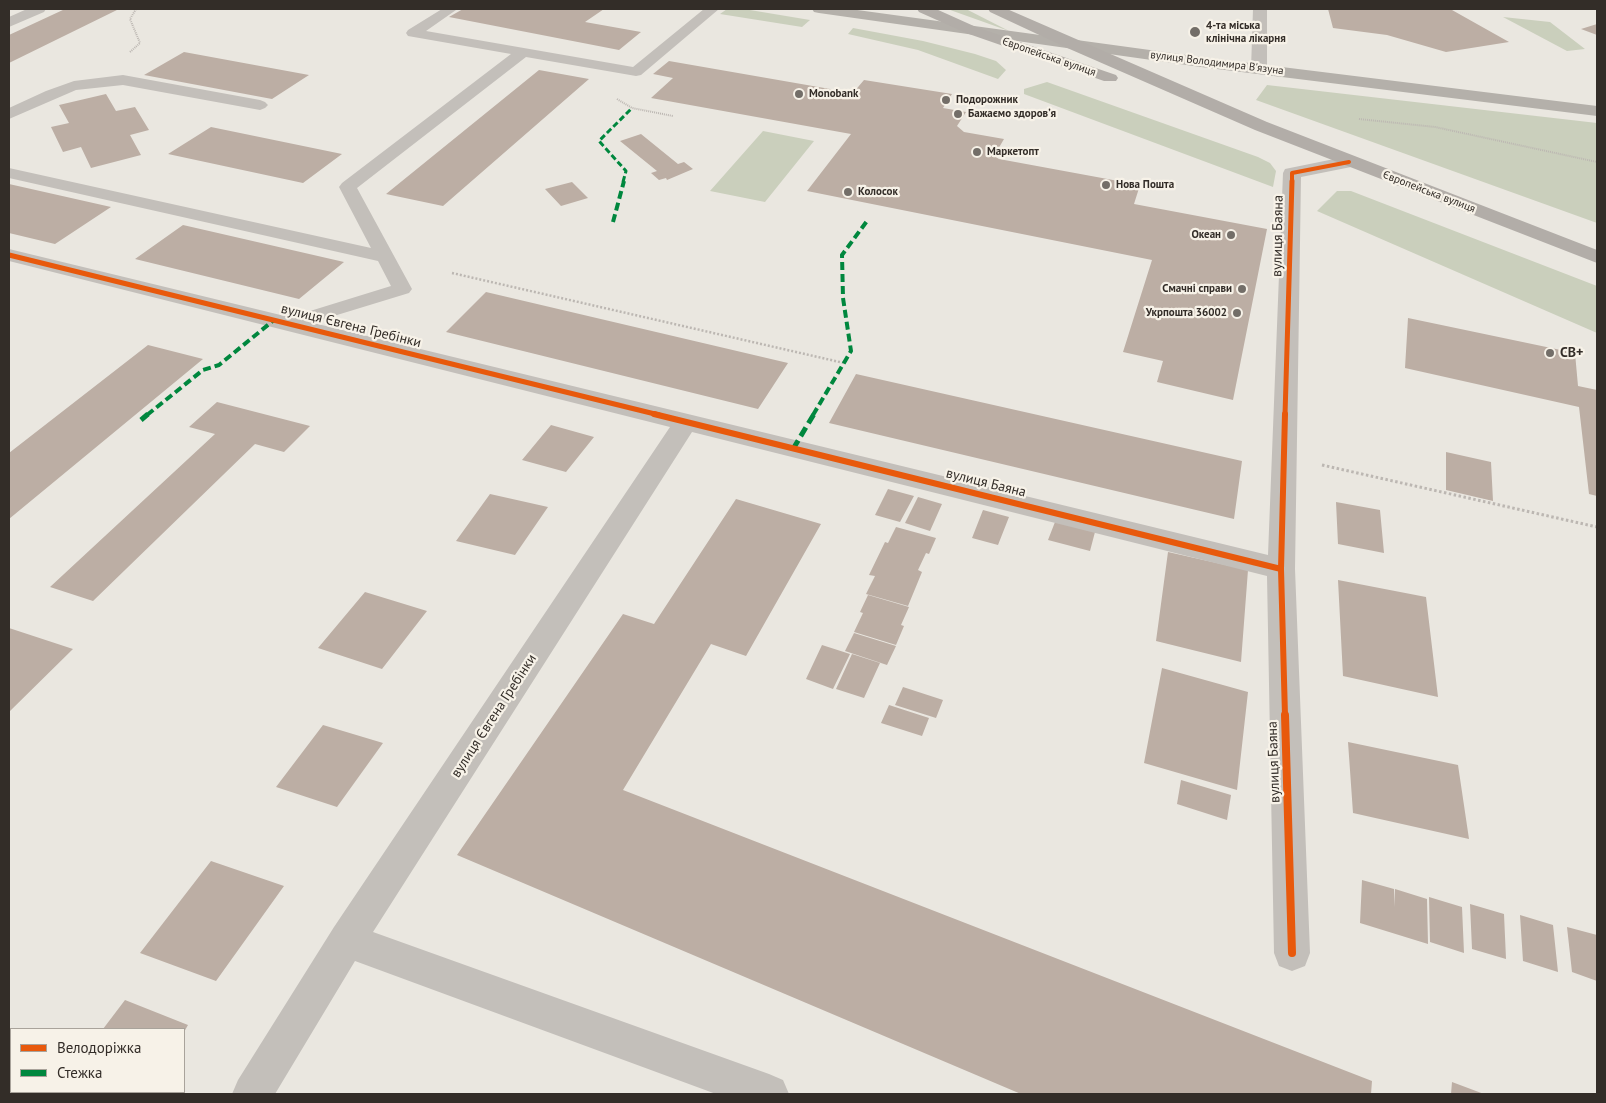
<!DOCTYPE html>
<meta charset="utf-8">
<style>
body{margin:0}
#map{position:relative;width:1606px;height:1103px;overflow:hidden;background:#eae7e0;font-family:"PT Sans",sans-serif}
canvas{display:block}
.frame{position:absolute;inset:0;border:10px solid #332d28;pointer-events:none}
.legend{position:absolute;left:10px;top:1028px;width:175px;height:65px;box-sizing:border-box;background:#f7f2e8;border:1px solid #a9a39b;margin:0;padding:6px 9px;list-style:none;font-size:15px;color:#332d28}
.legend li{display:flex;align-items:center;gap:10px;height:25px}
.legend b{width:25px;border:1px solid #a9a39b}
</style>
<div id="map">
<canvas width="1606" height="1103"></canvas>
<div class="frame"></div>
<ul class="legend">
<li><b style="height:6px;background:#e8590c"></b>Велодоріжка</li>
<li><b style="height:6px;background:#00873e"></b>Стежка</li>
</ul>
</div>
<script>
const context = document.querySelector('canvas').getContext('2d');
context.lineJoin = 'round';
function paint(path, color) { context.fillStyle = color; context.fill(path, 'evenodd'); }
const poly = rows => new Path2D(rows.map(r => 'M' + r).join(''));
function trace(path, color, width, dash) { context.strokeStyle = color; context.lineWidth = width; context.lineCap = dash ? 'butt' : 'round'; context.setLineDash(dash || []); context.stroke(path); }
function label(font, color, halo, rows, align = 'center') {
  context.font = font + ' "PT Sans",sans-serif'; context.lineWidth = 4.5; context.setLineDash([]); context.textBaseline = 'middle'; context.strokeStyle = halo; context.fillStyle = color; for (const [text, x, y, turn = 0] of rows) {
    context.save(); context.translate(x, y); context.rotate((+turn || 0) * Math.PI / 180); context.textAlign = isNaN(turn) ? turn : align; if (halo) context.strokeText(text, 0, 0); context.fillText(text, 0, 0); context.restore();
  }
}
const green = poly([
 [727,9,744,9,810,20,802,27,720,14],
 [948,9,966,9,1009,31,953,11],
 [1503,17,1550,22,1585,49,1567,51],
 [853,28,923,41,975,54,996,61,1006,70,998,79,918,50,848,34],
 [1047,82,1258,157,1270,163,1276,171,1273,187,1024,94,1024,89],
 [1267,85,1597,123,1597,223,1256,100],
 [763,131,814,141,765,202,710,191],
 [1337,191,1351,191,1597,286,1597,333,1317,211]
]);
const building = poly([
 [65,9,119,9,9,63,9,35],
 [463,9,604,9,585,22,641,32,619,50,449,17],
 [1328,9,1454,9,1452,10,1509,42,1446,52,1387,35,1333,28],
 [1597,24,1597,35,1581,29],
 [184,52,309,75,272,99,144,75],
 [669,61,853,93,864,80,952,94,943,108,966,112,957,126,964,132,1004,139,994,156,999,159,1140,185,1134,204,1267,229,1233,400,1157,382,1163,361,1123,352,1152,260,807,191,851,134,651,98,673,78,653,74],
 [539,70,589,79,443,206,386,194],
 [106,94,116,111,135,107,149,130,130,135,141,155,91,168,81,147,63,152,51,127,69,123,59,105],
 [211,127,342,154,303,183,168,154],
 [641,134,678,164,684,162,693,169,667,180,666,178,659,180,651,173,657,171,620,141],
 [572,182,588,198,561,206,545,189],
 [9,184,111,207,55,244,9,233],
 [183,225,344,262,299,299,135,259],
 [486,292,588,316,788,363,758,409,446,332],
 [1408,318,1575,353,1578,386,1597,390,1597,496,1589,494,1579,407,1405,368],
 [148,345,203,359,9,519,9,453],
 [856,374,1242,461,1234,519,829,423],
 [217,402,310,426,284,452,255,444,93,601,50,587,215,434,189,427],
 [551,425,594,437,566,472,522,460],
 [1446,452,1491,462,1493,501,1446,490],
 [888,489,914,496,900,522,875,515],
 [490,494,548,507,515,555,456,541],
 [918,497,942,504,930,531,905,523],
 [736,499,821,524,746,656,711,644,623,790,1372,1081,1371,1094,1021,1094,457,855,623,614,654,624],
 [1336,502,1380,510,1384,553,1338,544],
 [983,510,1009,517,998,545,972,538],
 [1055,522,1095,532,1090,551,1048,540],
 [896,527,936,538,929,554,926,553,918,570,922,572,908,606,866,594,875,576,869,575,885,542,888,543],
 [1168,552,1248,570,1241,662,1156,641],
 [1338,580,1426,597,1438,697,1343,676],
 [365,592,427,611,382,669,318,648],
 [868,595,909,607,901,625,904,626,896,645,854,632,863,613,860,612],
 [9,628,73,649,9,712],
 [854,633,896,646,887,665,845,651],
 [822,645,850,654,833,689,806,679],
 [852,654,880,663,864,698,836,689],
 [1162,668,1248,692,1237,790,1144,763],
 [903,687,943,700,936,718,895,705],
 [889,705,929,718,922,736,881,723],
 [323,725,383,743,337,807,276,787],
 [1348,742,1458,765,1469,839,1353,813],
 [1181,780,1231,795,1227,820,1177,804],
 [211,861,284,886,216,981,140,953],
 [1362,880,1394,889,1394,907,1395,889,1427,899,1428,944,1360,923],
 [1429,897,1462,907,1464,953,1430,942],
 [1470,904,1504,914,1506,959,1472,949],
 [1520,915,1553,925,1558,972,1523,961],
 [1567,927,1597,935,1597,981,1572,972],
 [125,1000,188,1025,184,1032,184,1029,103,1029],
 [1452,1082,1484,1094,1451,1094],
 [56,1092,141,1092,139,1094,54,1094]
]);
const pathFar2 = poly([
 [130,52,140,43,130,19,136,9],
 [617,99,632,108,673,116],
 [1359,119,1435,127,1597,162]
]);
const pathFar1 = poly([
 [452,273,844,363]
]);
const path = poly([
 [1322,465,1597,527]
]);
const service = poly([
 [442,9,456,10,426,31,633,67,704,9,719,9,641,75,636,76,526,57,357,188,412,289,409,293,288,330,281,328,278,324,281,320,391,286,378,261,9,178,9,168,371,248,339,187,342,183,511,54,408,36,406,33,408,30,442,9],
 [123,75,260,100,265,102,268,105,265,108,260,110,123,85,76,90,9,119,9,108,46,91,74,81,123,75]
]);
const minor = poly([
 [27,9,46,9,44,12,9,27,9,17,27,9],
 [1253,9,1267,9,1267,69,1265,72,1259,74,1253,72,1251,69,1253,9],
 [1349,156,1356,158,1358,162,1356,166,1301,177,1295,569,1310,953,1305,966,1292,971,1279,966,1274,953,1267,576,692,432,373,932,769,1074,783,1080,789,1094,716,1094,355,961,275,1094,232,1094,238,1080,334,927,670,427,9,261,9,249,1268,555,1283,173,1285,169,1349,156]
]);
const secondary = poly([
 [812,9,850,9,1201,57,1597,106,1597,116,1201,67,819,13,814,12,812,9]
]);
const primary = poly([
 [917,9,936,9,976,27,1116,75,1118,78,1116,81,1104,81,966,33,919,12,917,9],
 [988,9,1007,9,1267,122,1597,250,1597,263,1255,130,1065,47,990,12,988,9]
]);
const quietFar2 = poly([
 [623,182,626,171,599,141,632,108]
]);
const quietFar1 = poly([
 [613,222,624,181],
 [147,415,203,370,219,365,274,320],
 [813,415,851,351,843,298,842,255,867,221]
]);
const quiet = poly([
 [141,420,148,414],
 [793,449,814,414]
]);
const cyclewayFar3 = poly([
 [1292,182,1292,173,1349,162]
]);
const cyclewayFar2 = poly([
 [9,255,659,415],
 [1285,415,1292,181]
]);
const cyclewayFar1 = poly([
 [654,414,1281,569],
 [1285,716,1281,569,1285,414]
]);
const cycleway = poly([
 [1285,715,1292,953]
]);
const markers = [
 [1195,32,6,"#736e68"],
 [799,94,5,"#736e68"],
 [946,100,5,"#736e68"],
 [958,114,5,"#736e68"],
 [977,152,5,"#736e68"],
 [1106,185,5,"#736e68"],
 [848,192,5,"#736e68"],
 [1231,235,5,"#736e68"],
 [1242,289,5,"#736e68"],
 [1237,313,5,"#736e68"],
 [1550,353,5,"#736e68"]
];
const farPoinames = [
 ["4-та міська",1206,26],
 ["клінічна лікарня",1206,39],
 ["Monobank",809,94],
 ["Подорожник",956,100],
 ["Бажаємо здоровʼя",968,114],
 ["Маркетопт",987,152],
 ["Нова Пошта",1116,185],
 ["Колосок",858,192],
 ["Океан",1221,235,"right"],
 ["Смачні справи",1232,289,"right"],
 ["Укрпошта 36002",1227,313,"right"]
];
const farStreetnames = [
 ["Європейська вулиця",1049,57,19],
 ["вулиця Володимира В'язуна",1217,63,7],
 ["Європейська вулиця",1429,192,21]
];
const streetNames = [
 ["вулиця Баяна",1278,236,-89],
 ["вулиця Євгена Гребінки",351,326,14],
 ["вулиця Баяна",986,483,14],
 ["вулиця Євгена Гребінки",494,716,-57],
 ["вулиця Баяна",1274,762,-92]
];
const poiNames = [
 ["СВ+",1560,353]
];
paint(green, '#cacfbc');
paint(building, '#bcaea4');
trace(pathFar2, '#bcb7b2', 2, [1, 1]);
trace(pathFar1, '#bcb7b2', 2.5, [2, 2]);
trace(path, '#bcb7b2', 3, [2.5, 2.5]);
paint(service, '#c3bfba');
paint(minor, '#c3bfba');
paint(secondary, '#b4b0aa');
paint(primary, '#b2ada8');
trace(quietFar2, '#00873e', 3, [6, 3]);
trace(quietFar1, '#00873e', 4, [8, 4]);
trace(quiet, '#00873e', 5, [10, 5]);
trace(cyclewayFar3, '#e8590c', 4);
trace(cyclewayFar2, '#e8590c', 5);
trace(cyclewayFar1, '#e8590c', 6);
trace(cycleway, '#e8590c', 8);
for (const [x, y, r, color] of markers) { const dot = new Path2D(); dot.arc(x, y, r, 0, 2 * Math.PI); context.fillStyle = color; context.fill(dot); trace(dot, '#f7f2e8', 2); }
label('bold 11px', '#332d28', '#f7f2e8', farPoinames, 'left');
label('11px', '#332d28', '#f7f2e8', farStreetnames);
label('14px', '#332d28', '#f7f2e8', streetNames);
label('bold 14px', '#332d28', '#f7f2e8', poiNames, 'left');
</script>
